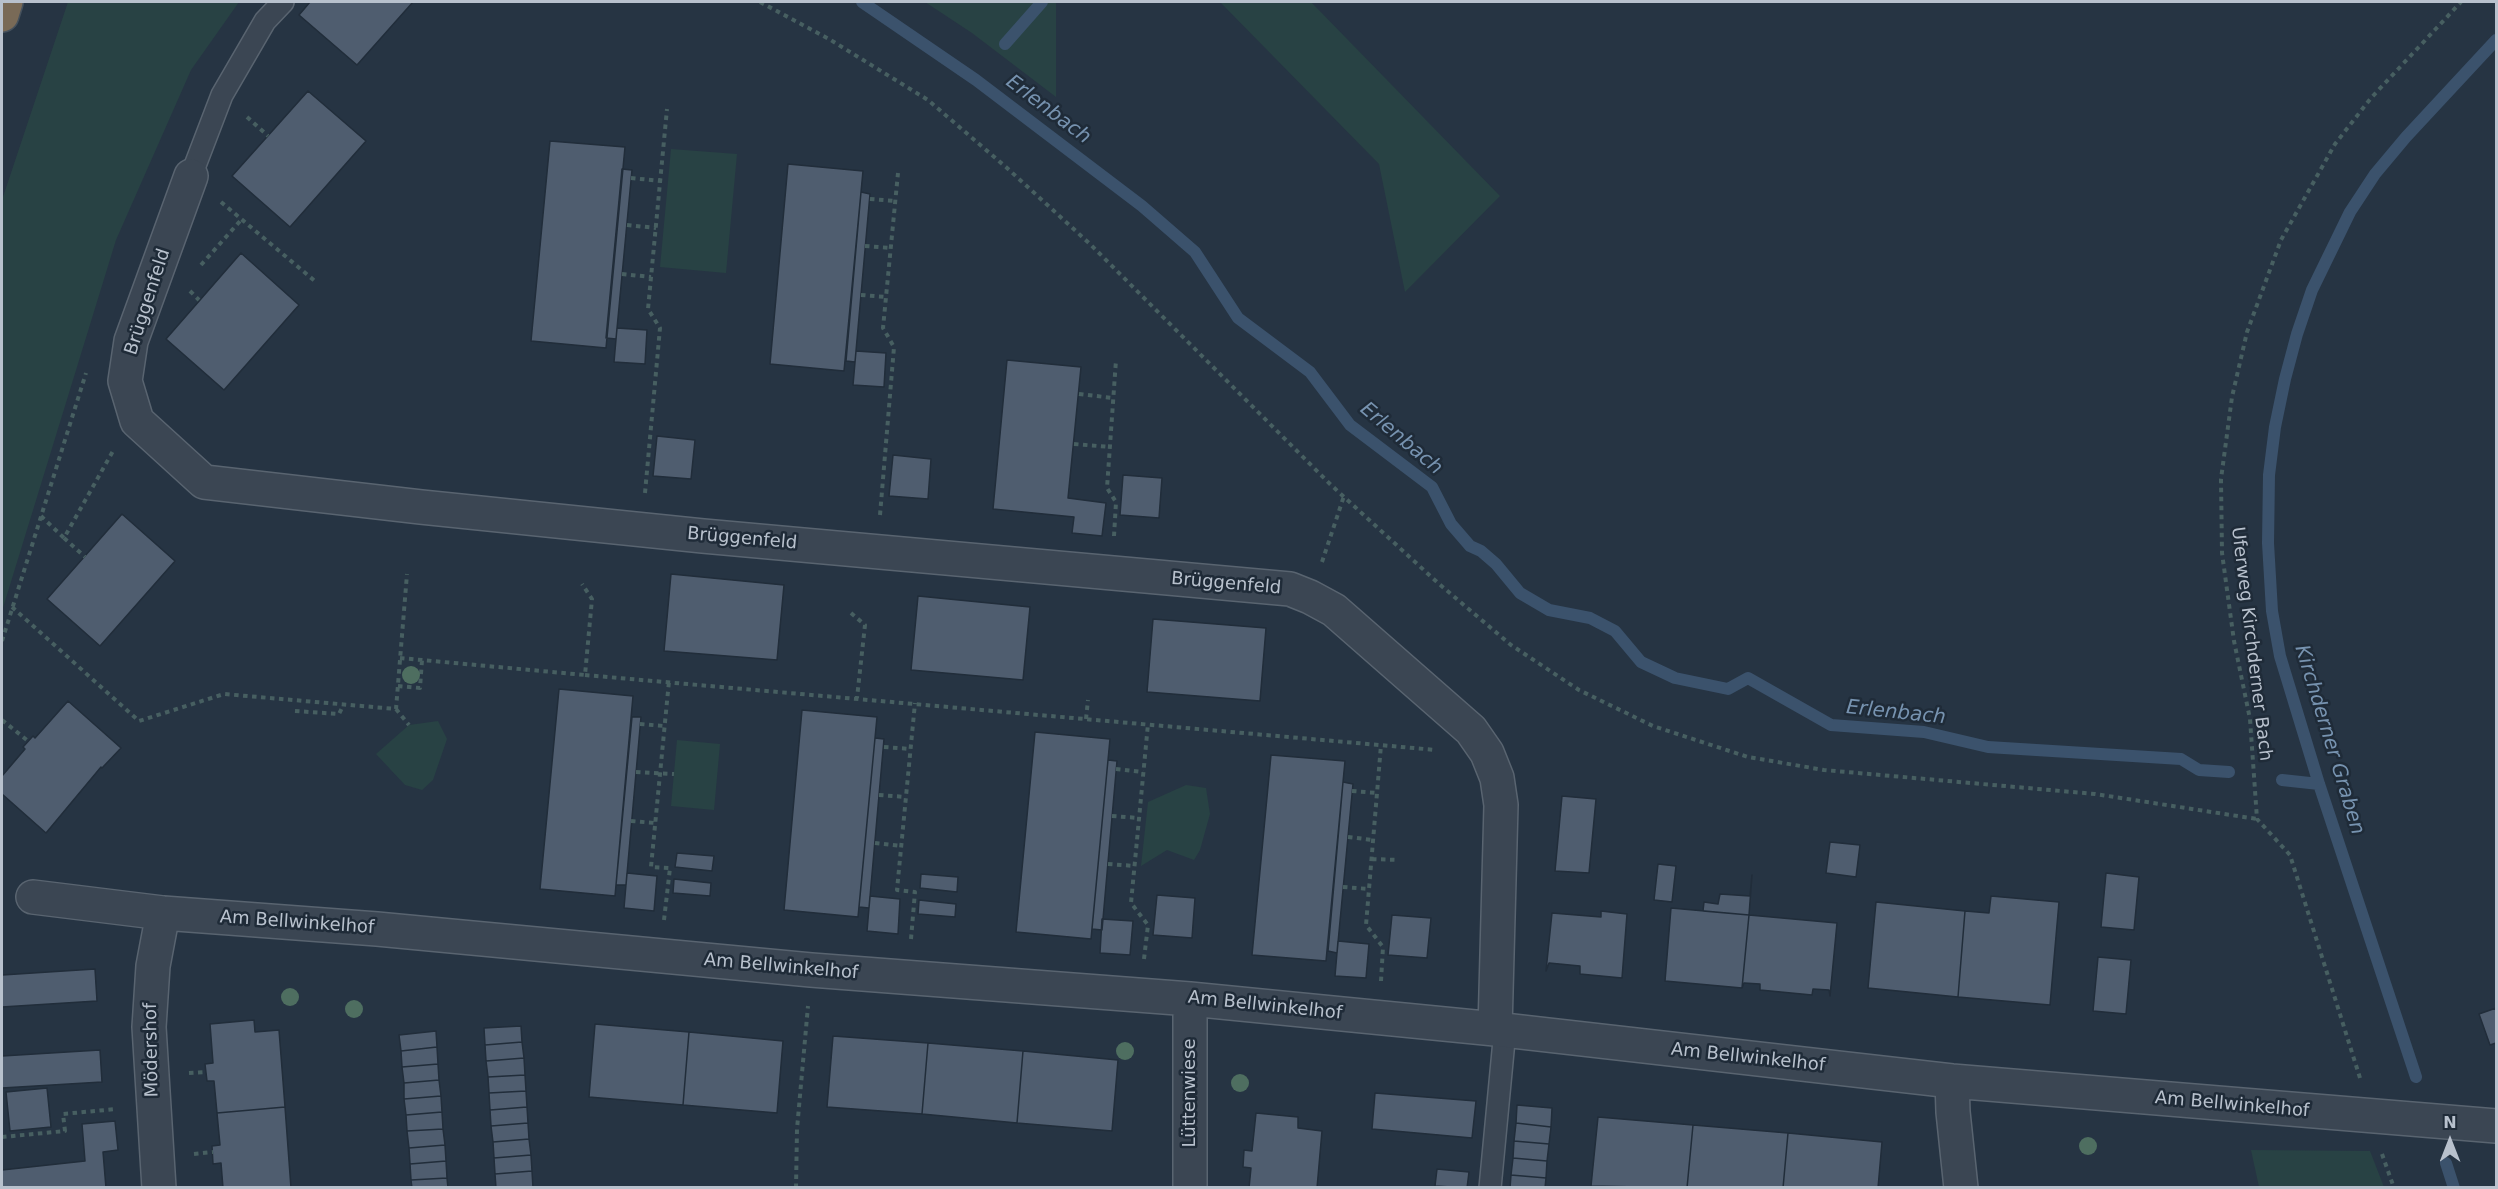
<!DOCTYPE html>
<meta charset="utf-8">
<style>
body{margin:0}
#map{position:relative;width:2498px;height:1189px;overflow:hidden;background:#263443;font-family:"DejaVu Sans",sans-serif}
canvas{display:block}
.frame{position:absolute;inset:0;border:3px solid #b8c1cd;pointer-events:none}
.north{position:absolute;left:2420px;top:1111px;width:60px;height:60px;-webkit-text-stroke:4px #1f2b38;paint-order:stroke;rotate:0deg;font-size:16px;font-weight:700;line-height:24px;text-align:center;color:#b8c1cd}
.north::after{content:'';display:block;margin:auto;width:21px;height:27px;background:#b8c1cd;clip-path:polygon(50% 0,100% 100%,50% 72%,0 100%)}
</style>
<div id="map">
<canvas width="2498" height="1189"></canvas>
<div class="frame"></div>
<div class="north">N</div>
</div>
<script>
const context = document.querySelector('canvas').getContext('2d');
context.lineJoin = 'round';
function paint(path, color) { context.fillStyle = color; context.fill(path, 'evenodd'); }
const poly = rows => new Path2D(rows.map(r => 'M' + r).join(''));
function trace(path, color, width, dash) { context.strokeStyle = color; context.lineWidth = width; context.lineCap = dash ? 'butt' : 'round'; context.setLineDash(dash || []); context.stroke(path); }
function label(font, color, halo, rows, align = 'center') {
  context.font = font + ' "DejaVu Sans",sans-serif'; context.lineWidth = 5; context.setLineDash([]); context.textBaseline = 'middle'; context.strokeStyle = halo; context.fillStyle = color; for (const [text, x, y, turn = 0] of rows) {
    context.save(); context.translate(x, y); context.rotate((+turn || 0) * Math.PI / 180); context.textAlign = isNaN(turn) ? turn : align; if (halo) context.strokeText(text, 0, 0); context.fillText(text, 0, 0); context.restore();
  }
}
const green = poly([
 [68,2,239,2,191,70,116,240,2,611,2,200],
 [925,2,1056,2,1056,97,972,33],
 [1220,2,1311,2,1500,196,1405,292,1379,164],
 [671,149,737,154,726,273,660,267],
 [438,721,447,739,433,780,422,790,405,785,376,754,409,725],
 [677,740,720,744,714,810,671,806],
 [1186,785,1206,788,1210,814,1200,850,1194,860,1167,850,1141,866,1148,802],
 [2251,1150,2370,1151,2384,1187,2259,1187]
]);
const stream = poly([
 [862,2,976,80,1142,206,1195,252,1238,318,1310,372,1350,425,1432,487,1451,524,1470,546,1481,551,1496,564,1520,593,1549,610,1590,618,1615,631,1641,662,1675,678,1728,689,1748,678,1831,725,1924,732,1988,747,2181,759,2199,770,2229,772],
 [1005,44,1042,2],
 [2282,780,2319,784],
 [2416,1077,2319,784,2280,656,2272,611,2268,543,2269,475,2275,427,2285,379,2297,334,2312,290,2350,212,2375,174,2406,137,2496,40],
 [2446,1163,2454,1188]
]);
const building = poly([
 [310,2,413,2,357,65,299,15,310,2],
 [308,91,366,141,290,227,232,176,308,91],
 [550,141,625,147,606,348,531,341,550,141],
 [788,164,863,171,844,371,770,364,788,164],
 [622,169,632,170,616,339,606,338,622,169],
 [861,192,870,194,855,362,846,361,861,192],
 [241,253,299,305,224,390,166,339,241,253],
 [617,328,647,330,645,364,614,362,617,328],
 [856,351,886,353,884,387,853,385,856,351],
 [1007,360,1081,367,1068,498,1106,503,1102,536,1072,533,1074,517,993,509,1007,360],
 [657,436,695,440,691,479,653,476,657,436],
 [893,455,931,459,928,499,889,496,893,455],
 [1123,475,1162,478,1159,518,1120,515,1123,475],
 [122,514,175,561,100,646,47,599,122,514],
 [671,574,784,585,777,660,664,651,671,574],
 [918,596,1030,607,1023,680,911,670,918,596],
 [1153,619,1266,628,1260,701,1147,692,1153,619],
 [559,689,633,696,615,896,540,889,559,689],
 [68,701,121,748,102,768,101,767,46,833,2,794,2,776,25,749,23,747,33,736,35,738,68,701],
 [802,710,877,717,858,917,784,910,802,710],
 [632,717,641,717,626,885,616,885,632,717],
 [1035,732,1110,739,1091,939,1016,932,1035,732],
 [875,738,884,739,869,908,859,907,875,738],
 [1271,755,1345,761,1326,961,1252,955,1271,755],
 [1108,760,1117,761,1102,930,1092,929,1108,760],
 [1343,782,1353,784,1337,953,1328,951,1343,782],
 [1562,796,1596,799,1589,873,1555,871,1562,796],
 [1830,842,1860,845,1856,877,1826,873,1830,842],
 [677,853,714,856,712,871,675,867,677,853],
 [1658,864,1676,866,1672,902,1654,900,1658,864],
 [627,873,657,876,654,911,624,908,627,873],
 [2106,873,2139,877,2134,930,2101,927,2106,873],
 [921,874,958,877,957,892,920,888,921,874],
 [1752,875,1749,915,1703,911,1704,902,1718,904,1720,894,1750,896,1752,875],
 [674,879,711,883,710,896,673,893,674,879],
 [1157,895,1195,898,1192,938,1153,935,1157,895],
 [870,896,900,899,898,934,867,931,870,896],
 [1991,896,2059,902,2050,1005,1958,997,1965,911,1989,913,1991,896],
 [919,900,956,904,955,917,918,914,919,900],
 [1876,902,1965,911,1958,997,1868,988,1876,902],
 [1671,908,1749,915,1742,988,1665,981,1671,908],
 [1601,911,1627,914,1622,978,1580,974,1580,966,1549,963,1546,971,1552,913,1601,917,1601,911],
 [1392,915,1431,918,1427,958,1388,955,1392,915],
 [1749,915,1837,923,1830,996,1829,990,1813,989,1812,995,1760,990,1760,984,1744,983,1742,988,1749,915],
 [1102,919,1133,921,1130,955,1100,953,1102,919],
 [1338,941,1369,944,1366,978,1335,976,1338,941],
 [2098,957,2131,960,2126,1014,2093,1011,2098,957],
 [95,969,97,1001,2,1007,2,975,95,969],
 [2496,1008,2496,1043,2490,1045,2479,1014,2496,1008],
 [254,1020,255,1032,279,1030,285,1107,217,1113,214,1081,207,1081,205,1064,213,1063,210,1024,254,1020],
 [595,1024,689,1032,683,1105,589,1097,595,1024],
 [521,1026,522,1042,485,1045,484,1028,521,1026],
 [436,1031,437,1047,401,1051,399,1035,436,1031],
 [689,1032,783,1041,777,1113,683,1105,689,1032],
 [833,1036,928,1043,922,1114,827,1107,833,1036],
 [522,1042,524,1058,486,1061,485,1045,522,1042],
 [928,1043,1023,1051,1017,1123,922,1114,928,1043],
 [437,1047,438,1064,402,1067,401,1051,437,1047],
 [100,1050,102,1082,2,1088,2,1056,100,1050],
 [1023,1051,1118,1060,1112,1131,1017,1123,1023,1051],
 [524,1058,525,1075,488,1077,486,1061,524,1058],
 [438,1064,439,1080,404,1083,402,1067,438,1064],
 [525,1075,526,1091,489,1093,488,1077,525,1075],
 [439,1080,441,1096,404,1099,404,1083,439,1080],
 [47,1088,51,1127,10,1131,6,1092,47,1088],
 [526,1091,527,1107,490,1110,489,1093,526,1091],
 [1375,1093,1476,1101,1472,1138,1372,1129,1375,1093],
 [441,1096,442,1112,406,1115,404,1099,441,1096],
 [1517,1105,1552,1108,1551,1127,1516,1123,1517,1105],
 [285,1107,291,1188,223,1188,221,1163,213,1164,212,1146,220,1145,217,1113,285,1107],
 [527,1107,528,1123,491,1126,490,1110,527,1107],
 [442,1112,443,1129,407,1131,406,1115,442,1112],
 [1256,1113,1298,1117,1298,1128,1322,1131,1317,1188,1249,1188,1251,1168,1243,1167,1244,1150,1252,1151,1256,1113],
 [1598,1117,1693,1125,1687,1188,1591,1186,1598,1117],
 [115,1121,118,1150,103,1152,106,1188,2,1188,2,1170,85,1161,82,1124,115,1121],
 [528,1123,529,1139,493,1142,491,1126,528,1123],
 [1516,1123,1551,1127,1549,1144,1514,1141,1516,1123],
 [1693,1125,1788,1133,1783,1188,1687,1188,1693,1125],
 [443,1129,445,1145,409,1148,407,1131,443,1129],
 [1788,1133,1882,1142,1878,1188,1783,1188,1788,1133],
 [529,1139,531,1155,494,1158,493,1142,529,1139],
 [1514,1141,1549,1144,1547,1161,1513,1158,1514,1141],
 [445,1145,446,1161,410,1164,409,1148,445,1145],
 [531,1155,532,1171,495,1174,494,1158,531,1155],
 [1513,1158,1547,1161,1546,1178,1511,1175,1513,1158],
 [446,1161,447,1178,411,1180,410,1164,446,1161],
 [1437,1169,1469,1172,1467,1188,1435,1186,1437,1169],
 [532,1171,533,1188,496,1188,495,1174,532,1171],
 [1511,1175,1546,1178,1545,1188,1510,1188,1511,1175],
 [447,1178,448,1188,412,1188,411,1180,447,1178]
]);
const path = poly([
 [760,2,829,39,928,100,1007,168,1090,244,1331,485,1438,583,1511,645,1579,690,1653,726,1748,757,1824,770,2095,794,2257,819],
 [247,117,268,136],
 [631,178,661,181],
 [870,199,895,201],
 [221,202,316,282],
 [627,225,656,228],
 [865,246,891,248],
 [201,265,241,220],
 [622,274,651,277],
 [190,291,199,300],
 [861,295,886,297],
 [1079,394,1113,398],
 [1074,444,1110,447],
 [645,493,660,328,648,309,667,109],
 [880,515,894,347,883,328,898,173],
 [41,516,64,538,113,451],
 [1114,536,1116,502,1107,488,1116,360],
 [64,538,85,557],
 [1322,562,1344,496],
 [12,607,139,721,224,694,396,709,407,574],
 [851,613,865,625,857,698],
 [2,641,86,373],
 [400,658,585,675,592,599,582,584],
 [585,675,1436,750],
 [398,686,420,688,422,660],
 [396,709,409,725],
 [295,711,339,714,344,704],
 [1086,719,1088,700],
 [2,720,28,741],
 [640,724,664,726],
 [884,747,911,749],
 [1116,769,1143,772],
 [636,772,674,774],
 [1352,791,1377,793],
 [879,795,906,797],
 [1112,816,1139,818],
 [631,821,655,823],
 [1348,837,1373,840],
 [875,843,901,846],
 [1372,859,1399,860],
 [1108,864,1135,866],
 [1343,887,1369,889],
 [664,920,670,868,651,867,669,681],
 [911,939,915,892,897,890,915,703],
 [1144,959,1148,925,1131,903,1148,724],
 [1381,981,1383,947,1366,925,1381,745],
 [189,1073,206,1072],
 [2360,1078,2290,855,2257,819,2250,719,2234,641,2222,553,2221,479,2232,397,2247,332,2281,240,2335,144,2371,98,2461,2],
 [2,1137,65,1131,63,1114,116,1109],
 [194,1154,213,1152],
 [2382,1154,2394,1188],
 [796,1188,797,1129,808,1006]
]);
const lane = poly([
 [191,176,222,95,265,21,283,2],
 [1490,1188,1505,1030]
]);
const street = poly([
 [191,176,131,341,125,381,137,421,204,482,421,507,703,536,1290,589,1310,597,1334,610,1471,730,1487,753,1497,778,1501,805,1495,1029],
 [33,897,163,913,377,929,811,970,1190,999,1495,1029,1952,1081,2496,1126],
 [1952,1081,1953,1112,1961,1188],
 [159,1188,149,1027,153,966,163,913],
 [1190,1188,1190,999]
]);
const highway = poly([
 [2,15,6,2]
]);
const trees = [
 [411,675],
 [290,997],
 [354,1009],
 [1125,1051],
 [1240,1083],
 [2088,1146]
];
const streetNames = [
 ["Brüggenfeld",148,302,-72],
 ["Brüggenfeld",742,539,5],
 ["Brüggenfeld",1226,584,5],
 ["Uferweg Kirchderner Bach",2251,644,83],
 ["Am Bellwinkelhof",297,923,4],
 ["Am Bellwinkelhof",781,967,5],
 ["Am Bellwinkelhof",1265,1006,6],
 ["Mödershof",152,1050,-91],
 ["Am Bellwinkelhof",1748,1058,6],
 ["Lüttenwiese",1190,1093,-90],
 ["Am Bellwinkelhof",2232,1105,5]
];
const waterNames = [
 ["Erlenbach",1048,110,37],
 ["Erlenbach",1401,439,40],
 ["Erlenbach",1896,713,6],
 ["Kirchderner Graben",2329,740,73]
];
paint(green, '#284244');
trace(stream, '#3b526c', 12);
paint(building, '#4f5d6f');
trace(building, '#212d3a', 1.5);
trace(lane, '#596470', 24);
trace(street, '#596470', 36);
trace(highway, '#45515d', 36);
trace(path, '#475f61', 4, [4.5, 4.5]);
trace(lane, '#3b4653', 21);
trace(street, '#3b4653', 33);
trace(highway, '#796a57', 33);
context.fillStyle = '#4e6e60';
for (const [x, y] of trees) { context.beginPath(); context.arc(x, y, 9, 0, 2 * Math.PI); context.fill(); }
label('18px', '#b8c1cd', '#1f2b38', streetNames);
label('italic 20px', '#7793b0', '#1f2b38', waterNames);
</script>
